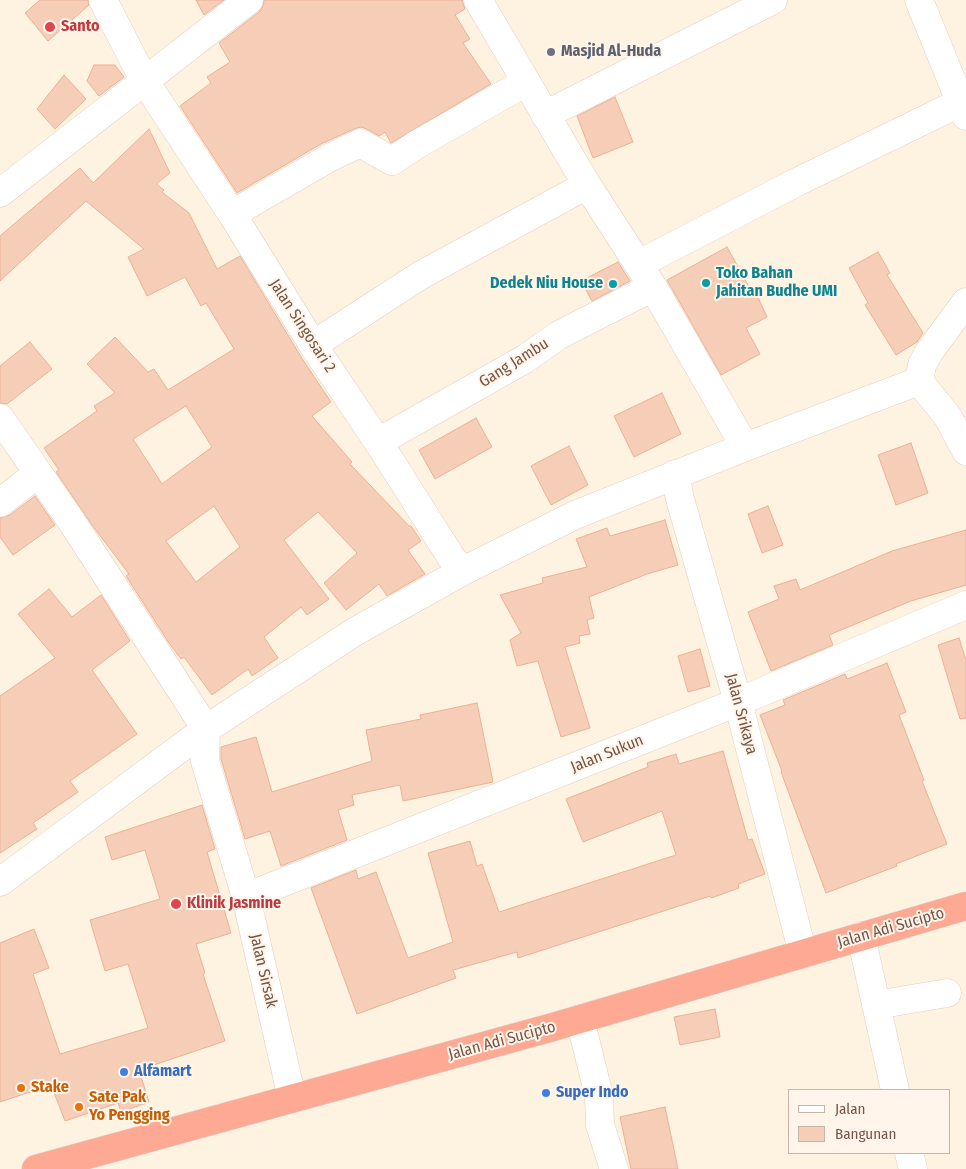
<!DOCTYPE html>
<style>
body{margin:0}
#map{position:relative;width:966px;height:1169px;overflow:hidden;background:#fef2e1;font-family:"Fira Sans Condensed",sans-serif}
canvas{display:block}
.legend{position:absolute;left:788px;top:1089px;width:162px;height:65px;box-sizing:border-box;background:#fff5ea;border:1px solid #c9b5a8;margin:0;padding:6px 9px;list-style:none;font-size:15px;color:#785546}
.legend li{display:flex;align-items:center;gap:10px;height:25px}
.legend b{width:25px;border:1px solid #c9b5a8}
</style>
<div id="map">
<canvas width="966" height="1169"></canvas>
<ul class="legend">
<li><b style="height:6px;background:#fff"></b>Jalan</li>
<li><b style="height:14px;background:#f6cdb7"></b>Bangunan</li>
</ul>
</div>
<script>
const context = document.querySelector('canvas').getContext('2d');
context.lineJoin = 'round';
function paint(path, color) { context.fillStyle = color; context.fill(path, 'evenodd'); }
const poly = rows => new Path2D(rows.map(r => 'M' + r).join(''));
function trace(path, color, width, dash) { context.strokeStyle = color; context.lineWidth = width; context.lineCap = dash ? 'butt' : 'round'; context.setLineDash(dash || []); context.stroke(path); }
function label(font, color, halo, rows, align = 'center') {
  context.font = font + ' "Fira Sans Condensed",sans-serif'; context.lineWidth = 4; context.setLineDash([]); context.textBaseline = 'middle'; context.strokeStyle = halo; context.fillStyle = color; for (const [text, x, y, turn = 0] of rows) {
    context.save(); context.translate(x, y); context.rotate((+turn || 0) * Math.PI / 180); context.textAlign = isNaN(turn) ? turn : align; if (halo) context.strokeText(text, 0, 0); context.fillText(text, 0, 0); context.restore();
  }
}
const building = poly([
 [40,0,88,0,89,5,48,41,25,13,40,0],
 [196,0,224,0,204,15,196,0],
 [264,0,462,0,465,9,455,15,470,39,463,43,491,84,391,143,385,132,379,136,367,129,361,127,354,129,321,144,237,193,180,106,211,83,207,77,230,62,219,43,259,12,263,6,264,0],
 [94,65,115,65,124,77,99,96,87,81,94,65],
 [64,75,86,99,55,129,37,109,64,75],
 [615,97,633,142,593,158,577,116,615,97],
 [149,129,170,173,156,184,164,190,162,192,189,213,217,269,240,256,303,360,331,402,312,416,352,462,350,464,409,526,411,526,421,541,408,550,425,574,387,596,379,584,346,610,324,583,357,553,318,512,284,540,329,599,307,615,301,607,264,637,278,658,252,676,248,669,212,695,184,657,181,659,169,643,126,576,129,574,92,525,56,472,59,470,44,448,97,411,94,406,115,393,87,364,115,337,148,372,154,369,168,390,234,349,206,303,201,306,185,277,147,296,128,257,144,249,86,201,0,281,0,236,80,168,93,183,149,129],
 [186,406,212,447,162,484,133,439,186,406],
 [214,506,240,547,196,582,166,541,214,506],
 [727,247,753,294,756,293,767,317,746,328,760,354,721,375,667,280,727,247],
 [878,252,890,273,887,275,923,333,917,342,896,355,865,305,868,303,849,268,878,252],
 [618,262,630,281,592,301,581,281,618,262],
 [30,342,52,369,7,404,0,403,0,366,30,342],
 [662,393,681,434,634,457,614,416,662,393],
 [476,418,492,447,435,479,419,450,476,418],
 [911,443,928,493,896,505,878,455,911,443],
 [569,446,588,485,551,505,531,466,569,446],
 [35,496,55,525,13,555,0,537,0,518,10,515,35,496],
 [768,506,783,545,762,553,748,514,768,506],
 [665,520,678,565,647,574,589,597,594,618,587,620,590,634,579,636,580,643,565,647,590,728,561,737,538,661,517,666,510,640,521,633,500,595,543,583,542,578,587,567,576,539,607,528,610,536,665,520],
 [966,530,966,585,911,601,829,635,833,645,771,671,748,612,779,599,774,586,796,579,800,590,892,551,966,530],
 [49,589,72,617,101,595,130,641,92,670,137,734,70,781,78,792,33,823,37,829,0,853,0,696,55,658,18,614,49,589],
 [959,638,966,660,966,718,960,719,938,645,959,638],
 [700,649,710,686,688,692,678,656,700,649],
 [887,663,906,712,899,715,924,780,922,781,947,844,896,864,897,866,826,893,781,772,782,771,760,715,785,705,783,700,845,674,847,679,887,663],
 [477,703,493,782,403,801,400,785,352,795,354,805,338,810,347,840,281,866,270,831,245,839,221,759,221,747,256,737,272,792,372,761,366,730,421,719,420,715,477,703],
 [723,751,748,840,752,839,765,874,738,884,739,888,711,898,710,896,518,958,517,952,453,970,456,978,357,1014,311,888,356,870,358,879,376,872,408,958,453,942,428,853,470,841,477,866,482,864,499,912,676,855,662,811,583,842,566,799,648,767,647,763,676,754,679,764,723,751],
 [202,805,215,849,207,852,231,933,196,944,205,973,203,974,225,1041,139,1070,149,1102,121,1112,118,1103,65,1121,51,1085,0,1102,0,943,34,929,49,968,33,974,60,1054,148,1028,128,964,105,971,90,920,160,899,145,850,112,860,105,837,202,805],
 [715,1009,720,1037,680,1045,674,1017,715,1009],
 [665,1107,678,1169,631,1169,620,1117,665,1107]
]);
const minor = poly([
 [103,0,144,80,232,214,313,345,384,451,451,557,463,571],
 [478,0,587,185,653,287,745,447],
 [919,0,966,116],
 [545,115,773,0],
 [0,193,249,0],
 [232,214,329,158,360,143,392,161,416,145,526,82],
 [639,264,795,183,961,102],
 [313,345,421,275,587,185],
 [919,381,948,417,966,451],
 [0,418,72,522,206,729],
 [378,442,525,359,559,335,653,287],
 [675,474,680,499,738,702,803,954],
 [0,503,38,473],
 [206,729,205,761,246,897,292,1098],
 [0,882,206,729,356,631,463,571,575,515,745,447,919,381,922,365,929,352,966,302],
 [246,897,738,702,966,605],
 [861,936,895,1090],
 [876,1005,947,993],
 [580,1019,599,1096,600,1125,614,1169],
 [909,1153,913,1169]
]);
const highway = poly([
 [36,1169,553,1027,966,906]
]);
const markers = [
 [50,27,6,"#e0444e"],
 [551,52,5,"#6b7280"],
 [706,283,5,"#0f9aa8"],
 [613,284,5,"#0f9aa8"],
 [176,904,6,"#e0444e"],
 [124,1072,5,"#3f7fe0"],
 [21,1088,5,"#e8710a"],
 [546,1093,5,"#3f7fe0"],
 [79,1107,5,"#e8710a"]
];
const healthNames = [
 ["Santo",61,27],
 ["Klinik Jasmine",187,904]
];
const worshipNames = [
 ["Masjid Al-Huda",561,52]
];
const cultureNames = [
 ["Toko Bahan",716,274],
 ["Jahitan Budhe UMI",716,292],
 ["Dedek Niu House",603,284,"right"]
];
const streetNames = [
 ["Jalan Singosari 2",302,326,57],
 ["Gang Jambu",514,363,-32],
 ["Jalan Srikaya",741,714,75],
 ["Jalan Sukun",607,754,-22],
 ["Jalan Adi Sucipto",891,928,-16],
 ["Jalan Sirsak",263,971,77],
 ["Jalan Adi Sucipto",502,1041,-15]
];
const shopNames = [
 ["Alfamart",134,1072],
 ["Super Indo",556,1093]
];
const foodNames = [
 ["Stake",31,1088],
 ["Sate Pak",89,1098],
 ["Yo Pengging",89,1116]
];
paint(building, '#f6cdb7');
trace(building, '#eab196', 1);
trace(minor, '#e5cfbf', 29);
trace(highway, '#dfd6d3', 29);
trace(minor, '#fff', 28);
trace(highway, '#fea993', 28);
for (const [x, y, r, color] of markers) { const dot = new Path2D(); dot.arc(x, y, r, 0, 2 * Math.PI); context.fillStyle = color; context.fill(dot); trace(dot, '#fff5ea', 2); }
label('bold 16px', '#be3a42', '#fff5ea', healthNames, 'left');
label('bold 16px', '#5b616d', '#fff5ea', worshipNames, 'left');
label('bold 16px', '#0d838f', '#fff5ea', cultureNames, 'left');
label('16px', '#785546', '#fff5ea', streetNames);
label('bold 16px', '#366cbe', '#fff5ea', shopNames, 'left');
label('bold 16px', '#c56008', '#fff5ea', foodNames, 'left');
</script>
